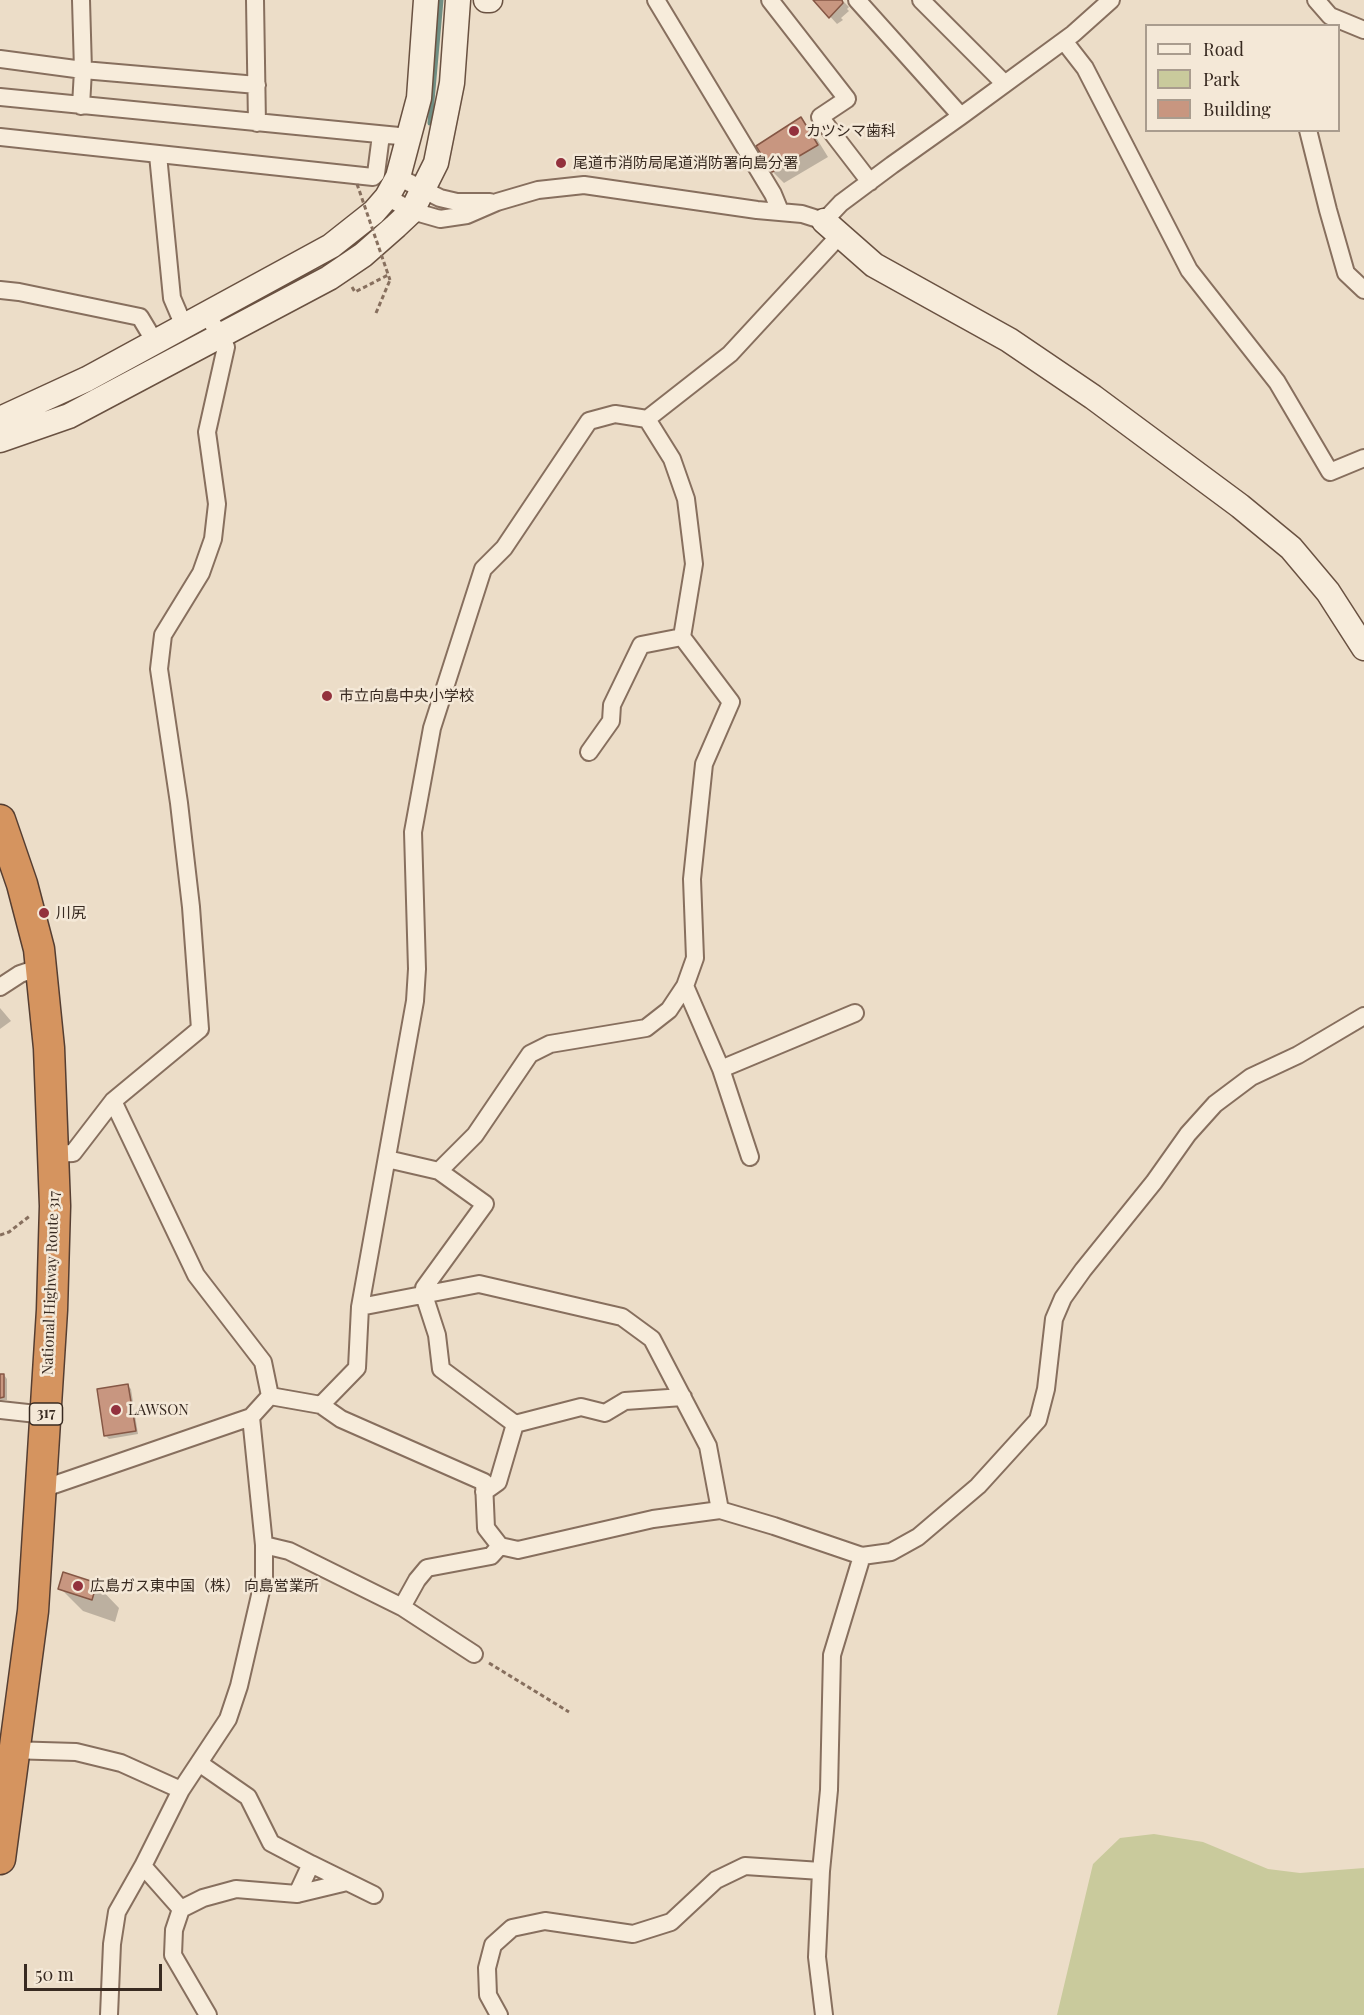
<!DOCTYPE html>
<meta charset="utf-8">
<style>
body{margin:0}
#map{position:relative;width:1364px;height:2015px;overflow:hidden;background:#ecddc8;font-family:"Playfair Display",serif}
canvas{display:block}
.legend{position:absolute;left:1145px;top:24px;width:195px;height:108px;box-sizing:border-box;background:#f4e8d7;border:2px solid #a99c8e;margin:0;padding:8px 10px;list-style:none;font-size:18px;color:#382a21}
.legend li{display:flex;align-items:center;gap:12px;height:30px}
.legend b{width:30px;border:2px solid #a99c8e}
.scale{position:absolute;left:24px;top:1964px;width:138px;height:27px;box-sizing:border-box;border:3px solid #382a21;border-top:0;padding-left:8px;font-size:18px;line-height:21px;white-space:nowrap;color:#382a21;-webkit-text-stroke:4px #f4e8d7;paint-order:stroke}
</style>
<div id="map">
<canvas width="1364" height="2015"></canvas>
<ul class="legend">
<li><b style="height:8px;background:#f7ecdb"></b>Road</li>
<li><b style="height:16px;background:#c9ca9c"></b>Park</li>
<li><b style="height:16px;background:#c89680"></b>Building</li>
</ul>
<div class="scale">50 m</div>
</div>
<script>
const context = document.querySelector('canvas').getContext('2d');
context.lineJoin = 'round';
function paint(path, color) { context.fillStyle = color; context.fill(path, 'evenodd'); }
const poly = rows => new Path2D(rows.map(r => 'M' + r).join(''));
function trace(path, color, width, dash) { context.strokeStyle = color; context.lineWidth = width; context.lineCap = dash ? 'butt' : 'round'; context.setLineDash(dash || []); context.stroke(path); }
function label(font, color, halo, rows, align = 'center') {
  context.font = font + ' "Playfair Display","Noto Sans JP",serif'; context.lineWidth = 5; context.setLineDash([]); context.textBaseline = 'middle'; context.strokeStyle = halo; context.fillStyle = color; for (const [text, x, y, turn = 0] of rows) {
    context.save(); context.translate(x, y); context.rotate((+turn || 0) * Math.PI / 180); context.textAlign = isNaN(turn) ? turn : align; if (halo) context.strokeText(text, 0, 0); context.fillText(text, 0, 0); context.restore();
  }
}
const green = poly([
 [1154,1834,1203,1842,1268,1869,1300,1873,1364,1868,1364,2015,1057,2015,1093,1864,1120,1838]
]);
const shadow = poly([
 [815,0,842,0,849,7,847,9,849,11,841,18,843,20,837,24],
 [801,119,812,131,828,157,784,183,773,172,758,147],
 [0,1008,11,1021,0,1029],
 [0,1375,4,1375,7,1379,7,1400,0,1400],
 [128,1386,131,1389,138,1434,109,1439,106,1436],
 [64,1574,97,1585,119,1608,115,1622,83,1611,60,1588]
]);
const stream = poly([
 [430,123,441,0]
]);
const building = poly([
 [813,0,842,0,843,3,829,18,813,0],
 [801,117,818,145,772,172,756,146,801,117],
 [0,1374,4,1374,4,1397,0,1398,0,1374],
 [128,1384,136,1431,104,1436,97,1389,128,1384],
 [63,1572,97,1583,92,1600,58,1589,63,1572]
]);
const path = poly([
 [352,287,355,292,388,275],
 [376,313,390,280],
 [0,1235,9,1232,31,1215],
 [489,1663,569,1712]
]);
const street = poly([
 [81,0,83,70,81,106],
 [255,0,257,123],
 [656,0,773,194,780,211],
 [770,0,847,99,820,117,870,182],
 [857,0,961,116],
 [921,0,1004,83],
 [1316,0,1330,16,1364,30],
 [1064,41,1085,68,1189,270,1277,382,1330,472,1364,458],
 [0,59,83,70,257,85],
 [0,97,409,137],
 [1308,130,1328,210,1346,273,1364,290],
 [0,137,373,177,376,174,381,135],
 [158,155,172,298,184,326],
 [398,177,440,198,457,202,490,202],
 [387,197,412,211,440,219,467,215,497,202,538,190,584,185,757,210,802,214,824,221,841,203,892,165,961,116,1073,34,1111,0],
 [0,290,19,292,140,317,155,342],
 [589,752,611,721,612,705,641,645,682,637],
 [685,986,721,1069,855,1013],
 [0,987,20,974,41,967],
 [721,1069,750,1157],
 [54,1154,73,1153,113,1101,200,1029,191,907,179,803,159,669,163,635,201,573,213,539,217,504,207,432,226,347,207,314],
 [387,1159,439,1171,485,1204,424,1288,424,1295,437,1335,441,1369,515,1424,498,1482,484,1492],
 [439,1171,475,1135,530,1054,550,1044,646,1028,669,1010,685,986,695,958,692,879,704,764,731,702,682,637,694,564,686,499,672,459,647,419],
 [360,1307,479,1284,622,1317,652,1339,708,1446,720,1510],
 [270,1396,321,1405,341,1419,484,1482,486,1528,500,1546,518,1550,653,1519,720,1510,774,1526,862,1556,891,1552,918,1537,978,1486,1038,1420,1046,1389,1054,1319,1063,1298,1083,1270,1154,1182,1188,1134,1215,1104,1251,1077,1298,1055,1364,1016],
 [321,1405,357,1368,360,1307,415,1001,417,969,413,832,432,728,483,569,504,548,589,421,615,414,647,419,730,354,840,235],
 [0,1410,46,1415],
 [515,1424,581,1407,605,1413,625,1401,683,1397],
 [42,1489,251,1417,270,1396,263,1362,196,1275,113,1101],
 [264,1545,289,1551,402,1607,474,1654],
 [402,1607,417,1580,427,1568,491,1556,500,1546],
 [9,1750,76,1752,121,1763,181,1790],
 [199,1763,248,1797,271,1843,311,1864,297,1894,236,1889,203,1898,181,1909,174,1930,173,1955,208,2015],
 [311,1864,374,1895],
 [297,1894,347,1882],
 [181,1909,143,1866,181,1790,228,1719,239,1686,264,1578,264,1545,251,1417],
 [109,2015,112,1944,117,1912,143,1866],
 [499,2015,488,1995,487,1968,493,1945,512,1928,545,1921,633,1934,671,1922,716,1880,745,1866,821,1871],
 [824,2015,817,1957,821,1871,829,1790,832,1655,862,1556]
]);
const secondary = poly([
 [486,0,490,0],
 [824,221,874,265,1009,340,1093,397,1240,506,1291,548,1328,592,1364,648],
 [0,419,87,379,331,246,374,212,387,197,398,177,419,98,426,0],
 [0,440,69,416,329,278,363,255,396,226,412,211,436,163,452,83,458,0]
]);
const highway = poly([
 [0,820,22,884,39,949,49,1048,55,1206,52,1310,33,1611,0,1859]
]);
const pathBridge = poly([
 [357,184,390,280]
]);
const markers = [
 [794,131,6,"#93313d"],
 [561,163,6,"#93313d"],
 [327,696,6,"#93313d"],
 [44,913,6,"#93313d"],
 [116,1410,6,"#93313d"],
 [78,1586,6,"#93313d"]
];
const shields = [
 [46,1414,33]
];
const shieldNames = [
 ["317",46,1414]
];
const poiNames = [
 ["カツシマ歯科",806,131],
 ["尾道市消防局尾道消防署向島分署",573,163],
 ["市立向島中央小学校",339,696],
 ["川尻",56,913],
 ["LAWSON",128,1410],
 ["広島ガス東中国（株） 向島営業所",90,1586]
];
const streetNames = [
 ["National Highway Route 317",51,1283,-88]
];
paint(green, '#c9ca9c');
paint(shadow, '#0003');
trace(stream, '#6f8e83', 5);
paint(building, '#c89680');
trace(building, '#855745', 1.5);
trace(street, '#876f5e', 20);
trace(secondary, '#695141', 27);
trace(highway, '#553e32', 33);
trace(path, '#876f5e', 3, [4.5, 3]);
trace(street, '#f7ecdb', 16);
trace(secondary, '#f7ecdb', 24);
trace(highway, '#d5945f', 30);
trace(pathBridge, '#876f5e', 3, [4.5, 3]);
for (const [x, y, r, color] of markers) { const dot = new Path2D(); dot.arc(x, y, r, 0, 2 * Math.PI); context.fillStyle = color; context.fill(dot); trace(dot, '#f4e8d7', 2); }
for (const [x, y, w] of shields) { const box = new Path2D(); box.roundRect(x - w / 2, y - 11, w, 22, 4.5); context.fillStyle = '#f4e8d7'; context.fill(box); trace(box, '#382a21', 1.5); }
label('bold 14px', '#382a21', null, shieldNames);
label('15px', '#382a21', '#f4e8d7', poiNames, 'left');
label('15px', '#382a21', '#f4e8d7', streetNames);
</script>
